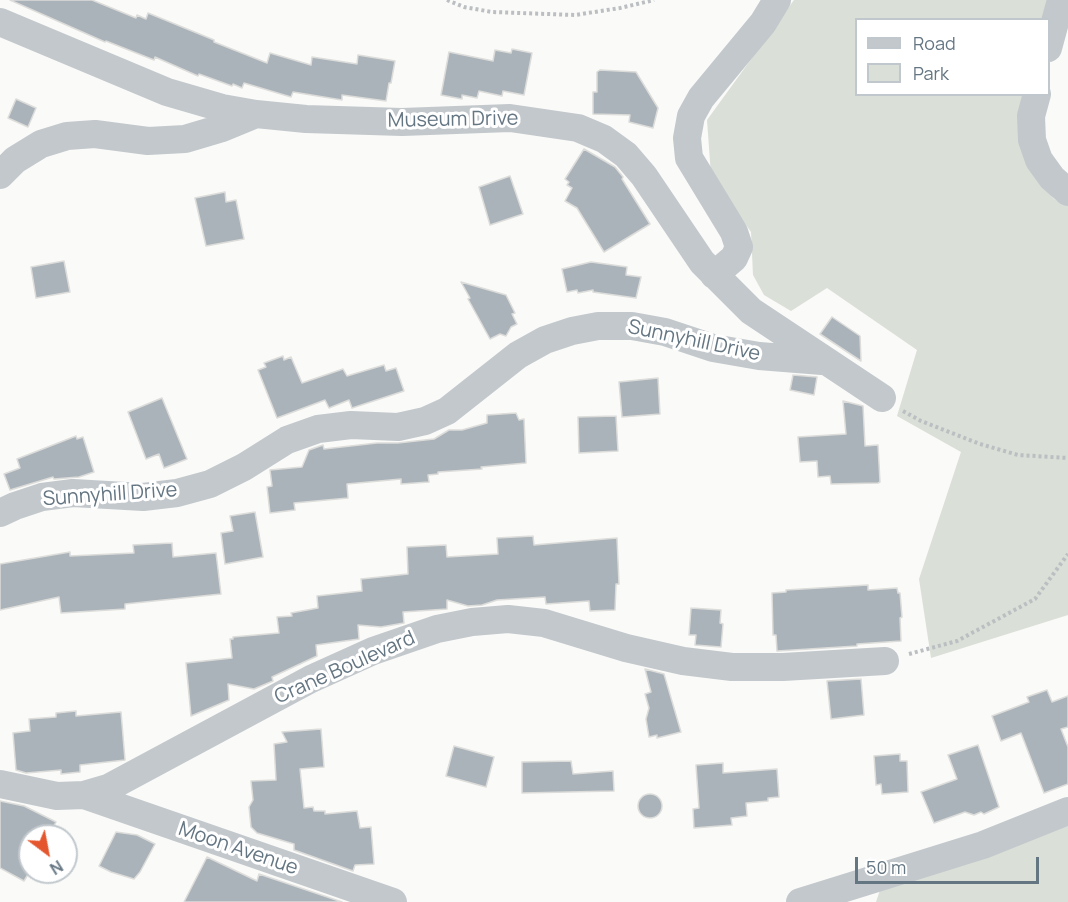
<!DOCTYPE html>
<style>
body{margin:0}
#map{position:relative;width:1068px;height:902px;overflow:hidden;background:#fafaf8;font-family:Manrope,sans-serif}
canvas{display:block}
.legend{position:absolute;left:855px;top:18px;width:195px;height:78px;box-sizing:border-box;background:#fff;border:2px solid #c1c8cd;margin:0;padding:8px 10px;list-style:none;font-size:18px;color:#657683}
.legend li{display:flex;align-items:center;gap:12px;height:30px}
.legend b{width:30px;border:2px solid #c1c8cd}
.north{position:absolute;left:18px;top:824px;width:60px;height:60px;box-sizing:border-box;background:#fff;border:2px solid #c1c8cd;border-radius:50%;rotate:148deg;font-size:16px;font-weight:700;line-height:24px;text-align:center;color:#657683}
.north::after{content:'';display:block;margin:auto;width:21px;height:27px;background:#e4572e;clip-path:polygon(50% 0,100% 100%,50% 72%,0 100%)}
.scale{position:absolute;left:855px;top:857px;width:184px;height:27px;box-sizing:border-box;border:3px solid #657683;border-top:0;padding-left:8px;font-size:18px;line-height:21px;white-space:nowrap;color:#657683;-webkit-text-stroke:4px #fff;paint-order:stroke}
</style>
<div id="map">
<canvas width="1068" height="902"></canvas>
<ul class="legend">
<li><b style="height:8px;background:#c3c8cc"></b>Road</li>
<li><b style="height:16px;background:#dadfd7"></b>Park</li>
</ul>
<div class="north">N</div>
<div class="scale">50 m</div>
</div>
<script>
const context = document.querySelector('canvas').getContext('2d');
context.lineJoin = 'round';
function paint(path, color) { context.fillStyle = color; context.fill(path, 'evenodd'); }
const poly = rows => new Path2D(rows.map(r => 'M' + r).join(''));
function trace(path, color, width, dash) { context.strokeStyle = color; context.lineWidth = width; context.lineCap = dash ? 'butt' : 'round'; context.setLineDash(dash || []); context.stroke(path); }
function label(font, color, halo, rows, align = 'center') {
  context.font = font + ' Manrope,sans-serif'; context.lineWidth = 6; context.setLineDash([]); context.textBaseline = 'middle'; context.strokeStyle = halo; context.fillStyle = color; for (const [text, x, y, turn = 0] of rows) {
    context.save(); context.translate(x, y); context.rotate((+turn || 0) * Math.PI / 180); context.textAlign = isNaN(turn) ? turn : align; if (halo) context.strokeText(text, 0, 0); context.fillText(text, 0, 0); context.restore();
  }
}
const green = poly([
 [794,0,1049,0,1044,19,856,20,856,94,1028,95,1033,171,1054,199,1068,206,1068,615,931,658,919,579,961,452,897,416,917,350,827,288,791,311,764,295,753,275,751,232,711,175,707,120],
 [1068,825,1068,902,876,902,881,887]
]);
const building = poly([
 [10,0,92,0,136,18,137,15,146,19,148,13,214,40,214,42,267,63,270,53,311,65,312,57,357,64,358,55,395,61,391,83,389,83,386,101,342,95,342,100,293,92,291,97,244,83,242,88,233,84,232,86,199,74,198,76,155,57,154,60,106,41,105,42,10,0],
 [512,49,532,53,524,95,503,91,502,96,479,91,477,98,462,95,462,99,441,95,449,52,493,61,495,50,511,53,512,49],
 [600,70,636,72,658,108,653,128,629,122,630,115,593,114,593,92,597,92,597,72,600,70],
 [16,99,36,108,28,127,8,118,16,99],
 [584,149,615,167,623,177,622,179,650,224,604,252,577,208,565,201,572,188,567,185,569,182,565,179,584,149],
 [510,176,523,214,490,225,479,187,510,176],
 [225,192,226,202,236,200,244,239,206,246,195,198,225,192],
 [64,261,70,292,36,298,31,267,64,261],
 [591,262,627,267,626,275,641,277,636,298,593,292,593,290,578,293,577,290,567,292,562,269,591,262],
 [461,282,506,295,515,313,512,314,517,324,511,327,506,336,500,334,490,339,468,299,470,298,461,282],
 [832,317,860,336,861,361,820,334,832,317],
 [283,356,284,360,291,357,302,383,343,369,347,376,384,365,386,371,396,368,404,391,352,408,349,400,329,408,325,400,277,418,258,370,266,367,264,363,283,356],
 [793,375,817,377,814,395,790,390,793,375],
 [658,378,660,414,622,417,619,382,658,378],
 [162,398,187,459,164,468,159,454,146,459,128,412,162,398],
 [843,401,863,406,865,446,878,445,880,482,878,483,831,484,830,476,818,477,817,461,800,462,798,437,846,434,843,401],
 [516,413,519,420,524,419,526,463,481,467,482,469,438,472,438,474,428,475,429,482,401,484,401,479,347,484,348,498,294,503,295,510,270,513,267,487,272,486,270,470,302,467,309,450,323,445,324,449,377,443,398,443,434,439,449,430,462,430,487,423,487,415,516,413],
 [616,416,618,451,579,453,578,417,616,416],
 [76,436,77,439,83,437,94,472,79,477,54,479,53,477,10,490,4,474,20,468,17,459,76,436],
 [255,512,263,557,225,564,221,533,233,531,230,516,255,512],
 [533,536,534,545,617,538,619,584,616,584,615,610,590,611,589,601,546,604,545,597,497,600,482,605,468,606,447,600,447,609,403,612,404,623,381,627,358,625,359,639,316,645,317,656,272,677,273,681,254,689,228,684,229,700,191,716,186,663,232,658,230,639,233,639,233,637,279,633,277,617,292,616,291,613,318,608,317,596,362,591,361,579,408,574,407,547,446,545,447,557,498,554,497,538,533,536],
 [172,543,173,557,216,553,221,594,125,604,125,609,61,613,59,597,0,610,0,564,70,552,70,556,134,553,133,545,172,543],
 [868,585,868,590,897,588,898,593,900,593,902,617,900,618,901,641,857,644,857,646,777,651,776,635,773,635,772,593,786,592,786,590,868,585],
 [691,608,721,610,720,623,723,624,721,647,695,645,696,635,689,635,691,608],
 [645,669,664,674,681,732,657,738,657,735,649,737,646,719,649,708,645,694,651,692,645,669],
 [861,679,864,715,831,719,827,681,861,679],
 [1047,690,1052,702,1068,696,1068,727,1061,729,1068,747,1068,784,1044,793,1021,733,1001,741,992,716,1029,702,1027,697,1047,690],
 [76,711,76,716,121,712,125,760,80,765,80,772,61,774,61,770,26,773,16,770,13,733,30,731,29,719,56,717,56,713,76,711],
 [321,729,324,767,300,769,304,808,313,807,314,811,325,811,325,814,357,811,360,828,371,827,374,864,355,865,353,871,294,850,294,844,257,833,251,827,249,807,253,800,251,781,276,780,274,744,287,742,282,732,321,729],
 [978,745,999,807,984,814,981,812,974,815,965,812,934,823,921,792,957,779,948,755,978,745],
 [454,746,494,757,486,787,446,776,454,746],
 [900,754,900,761,907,761,908,792,882,794,881,784,876,785,874,756,900,754],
 [571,761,573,774,613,771,614,791,522,793,522,762,571,761],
 [723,763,723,773,777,769,779,797,768,798,768,801,746,803,747,816,731,818,732,825,694,828,693,809,699,808,696,765,723,763],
 '638 806a12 12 0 1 1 24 0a12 12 0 1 1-24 0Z',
 [0,801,24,806,56,822,48,836,30,836,30,871,24,881,0,868,0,801],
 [116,832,137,835,155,844,140,872,134,879,111,872,99,866,116,832],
 [207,857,257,881,259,874,342,902,184,902,207,857]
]);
const path = poly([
 [447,0,464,7,492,12,575,15,620,8,654,0],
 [903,411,921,421,980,444,1018,455,1068,458],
 [909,654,957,641,1035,599,1068,554]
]);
const street = poly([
 [0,22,167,92,222,108,256,114,306,119,402,122,510,118,578,128,604,139,626,155,644,176,702,262,751,311,882,398],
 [1048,48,1061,0],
 [1037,94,1031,116,1032,140,1039,160,1052,178,1068,192],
 [0,175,15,160,41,144,67,136,95,134,148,141,185,139,222,128,256,114],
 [714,275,734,258,739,247,734,232,689,158,687,138,691,116,701,98,763,23,777,0],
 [0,513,15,506,42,497,73,493,143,497,177,493,210,484,244,467,287,440,318,429,351,425,398,427,425,421,447,411,518,355,545,340,572,331,598,326,632,326,665,332,713,348,759,356,822,361],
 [0,784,57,796,84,795,108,788,311,679,373,651,437,629,472,622,508,619,544,623,626,648,683,661,732,667,783,667,885,661],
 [84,795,393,902],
 [800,902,983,845,1068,811]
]);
const streetNames = [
 ["Museum Drive",453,120,-1],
 ["Sunnyhill Drive",694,341,12],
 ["Sunnyhill Drive",110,495,-4],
 ["Crane Boulevard",345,668,-24],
 ["Moon Avenue",238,849,19]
];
paint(green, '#dadfd7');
paint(building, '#aab3b9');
trace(building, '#dcdcda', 1.5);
trace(path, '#bbbfc2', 4, [3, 3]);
trace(street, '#c3c8cc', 28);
label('20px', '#657683', '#fff', streetNames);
</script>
